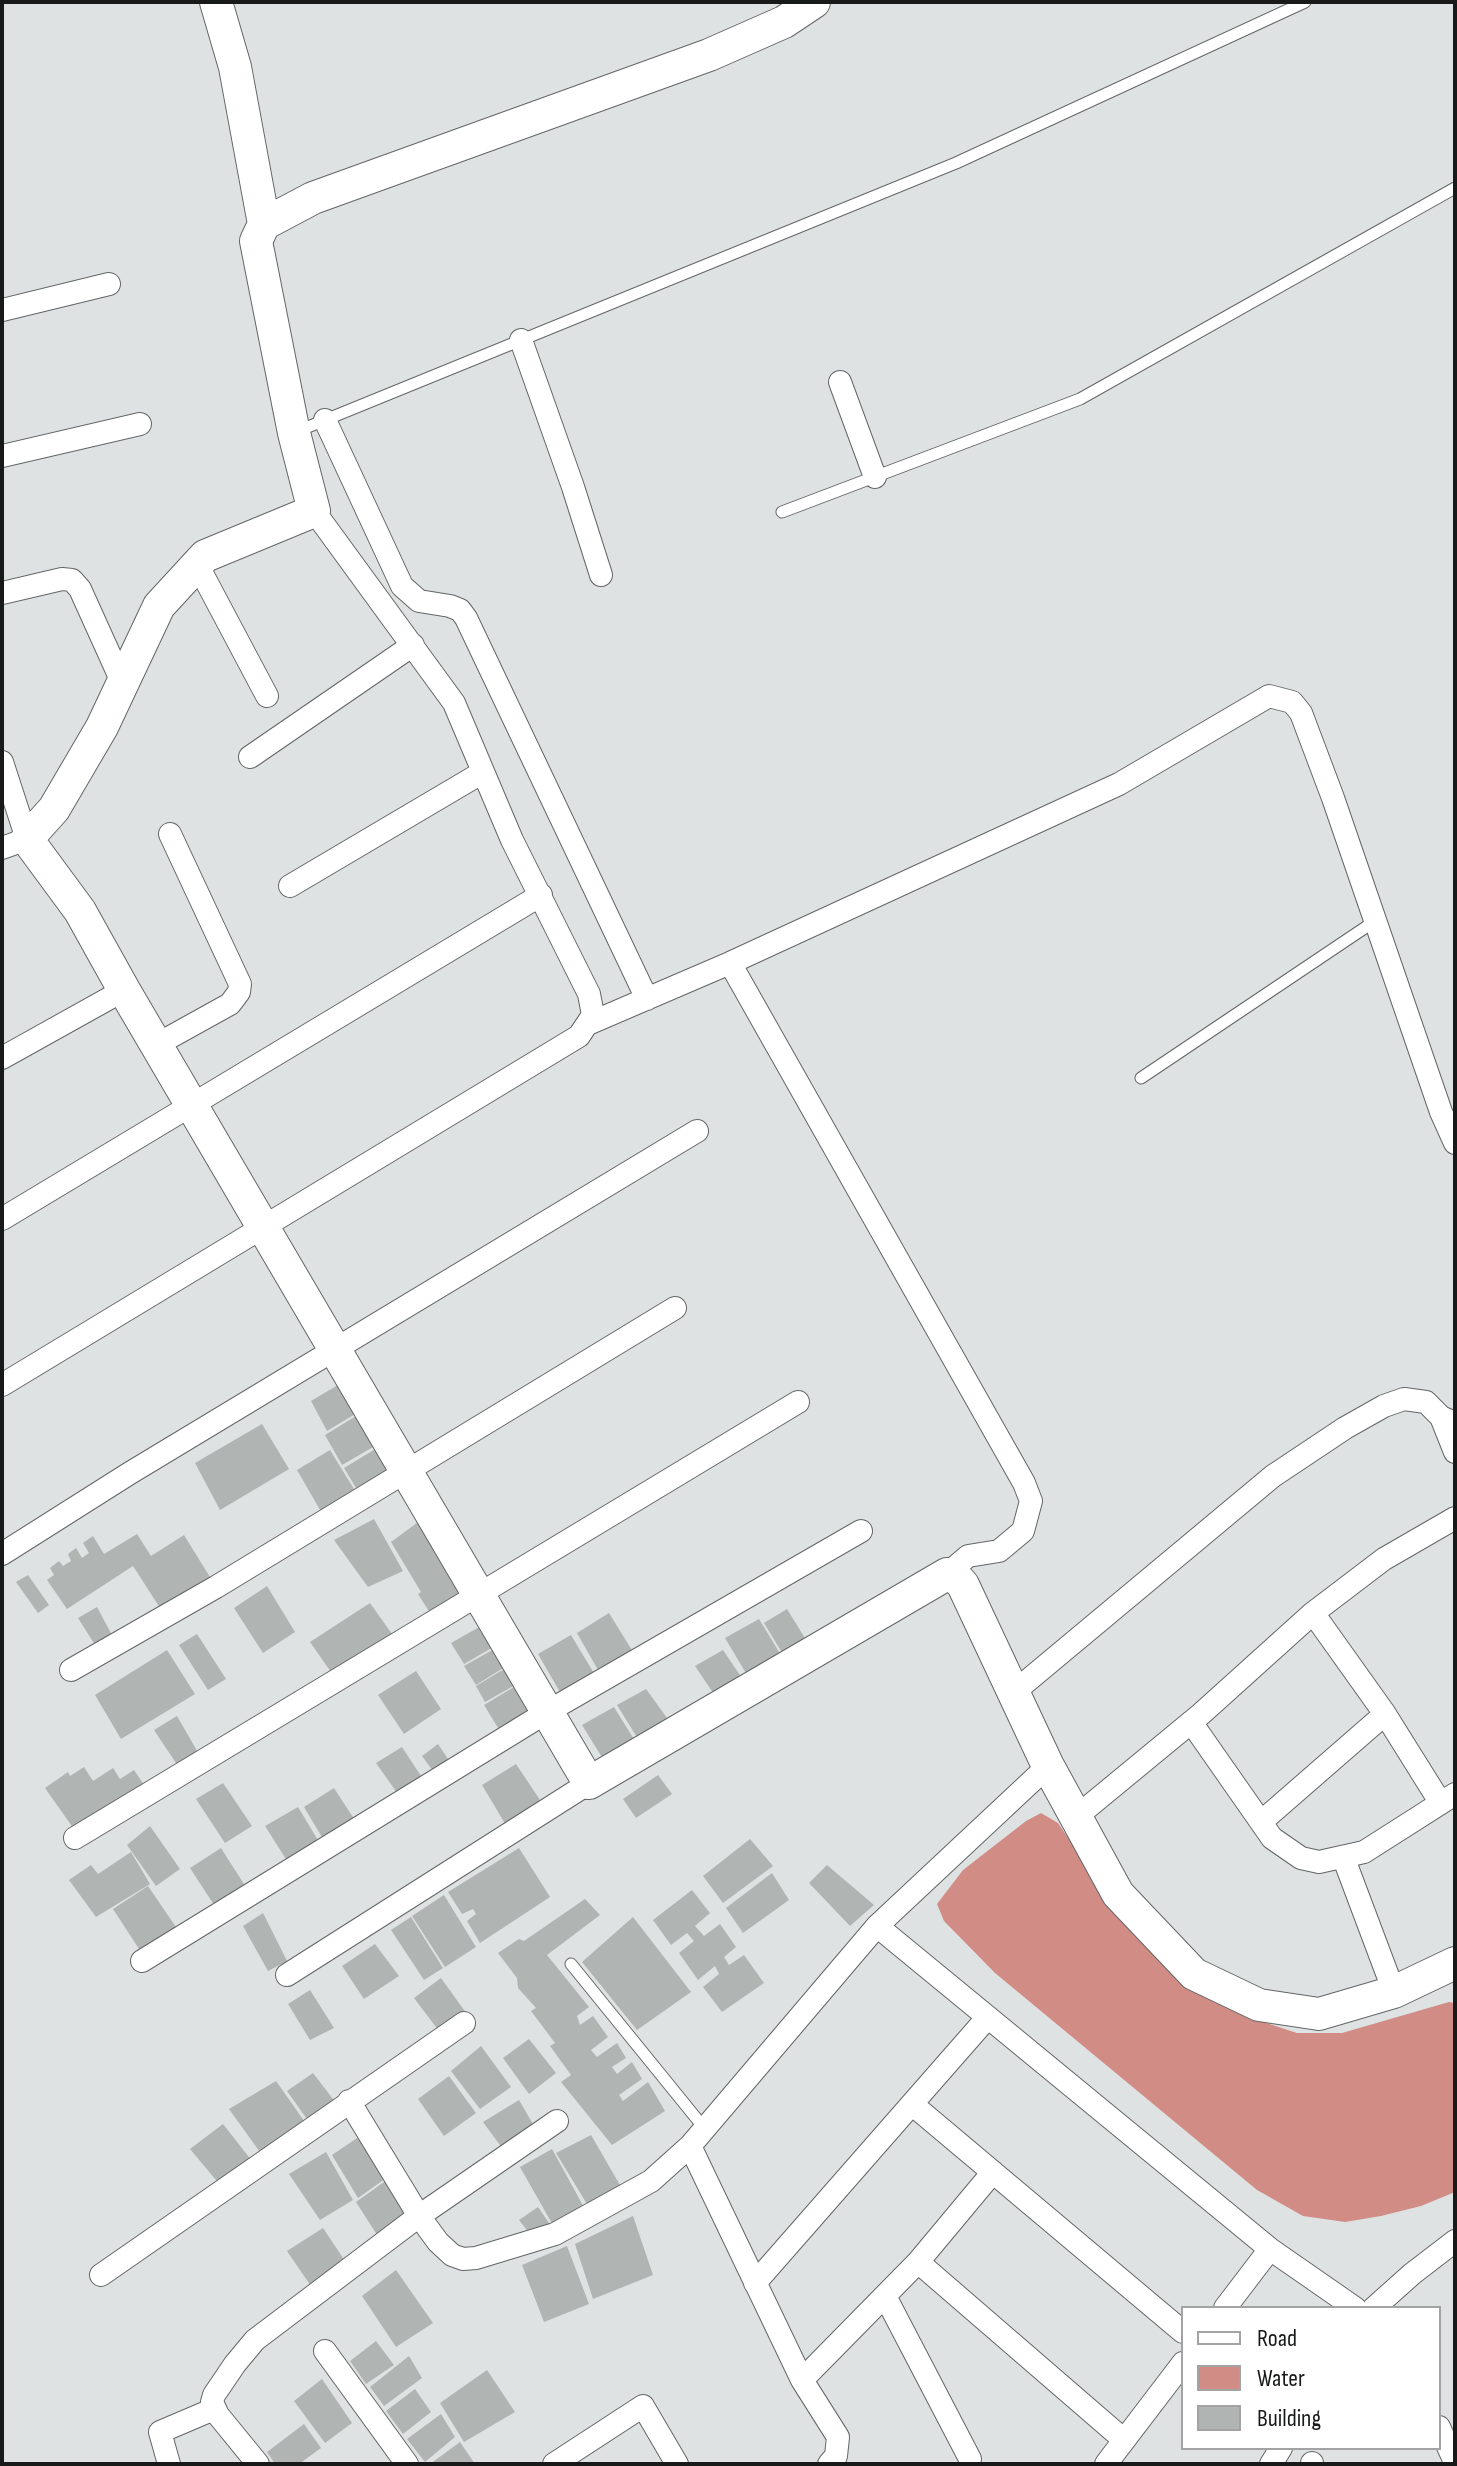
<!DOCTYPE html>
<style>
body{margin:0}
#map{position:relative;width:1457px;height:2466px;overflow:hidden;background:#dfe2e2;font-family:"Sofia Sans Condensed",sans-serif}
canvas{display:block}
.frame{position:absolute;inset:0;border:4px solid #181919;pointer-events:none}
.legend{position:absolute;left:1181px;top:2306px;width:260px;height:144px;box-sizing:border-box;background:#fff;border:2px solid #a3a3a3;margin:0;padding:10px 14px;list-style:none;font-size:24px;color:#181919}
.legend li{display:flex;align-items:center;gap:16px;height:40px}
.legend b{width:40px;border:2px solid #a3a3a3}
</style>
<div id="map">
<canvas width="1457" height="2466"></canvas>
<div class="frame"></div>
<ul class="legend">
<li><b style="height:10px;background:#fff"></b>Road</li>
<li><b style="height:22px;background:#d28c86"></b>Water</li>
<li><b style="height:22px;background:#b0b4b3"></b>Building</li>
</ul>
</div>
<script>
const context = document.querySelector('canvas').getContext('2d');
context.lineJoin = 'round';
function paint(path, color) { context.fillStyle = color; context.fill(path, 'evenodd'); }
const poly = rows => new Path2D(rows.map(r => 'M' + r).join(''));
function trace(path, color, width, dash) { context.strokeStyle = color; context.lineWidth = width; context.lineCap = dash ? 'butt' : 'round'; context.setLineDash(dash || []); context.stroke(path); }
const water = poly([
 [1041,1813,1058,1823,1081,1857,1105,1904,1190,1984,1242,2015,1297,2033,1342,2033,1449,2002,1455,2003,1455,2192,1421,2206,1381,2216,1345,2222,1303,2216,1257,2190,995,1973,944,1921,937,1904,963,1870,1026,1821]
]);
const building = poly([
 [343,1382,360,1411,327,1431,311,1401],
 [361,1413,380,1443,342,1465,325,1435],
 [262,1424,289,1469,220,1510,195,1463],
 [382,1445,396,1472,359,1493,344,1468],
 [330,1450,357,1494,323,1515,297,1470],
 [374,1519,403,1571,368,1587,334,1540],
 [421,1520,470,1593,432,1616,418,1594,421,1592,391,1542],
 [137,1534,151,1556,184,1535,213,1582,162,1611,133,1566,67,1609,47,1580,54,1575,50,1568,59,1561,63,1566,71,1561,68,1554,76,1548,82,1558,89,1553,83,1543,93,1536,104,1554],
 [28,1575,49,1605,38,1613,16,1582],
 [267,1586,295,1632,263,1653,234,1608],
 [370,1603,392,1634,331,1672,310,1642],
 [97,1607,114,1639,97,1648,78,1618],
 [787,1609,813,1651,789,1664,764,1623],
 [609,1613,638,1660,602,1677,577,1633],
 [759,1619,787,1665,753,1685,725,1638],
 [490,1621,502,1642,464,1664,451,1643],
 [197,1634,226,1679,208,1690,179,1645],
 [571,1635,598,1680,564,1699,538,1654],
 [503,1644,513,1662,476,1685,464,1666],
 [167,1650,195,1694,121,1739,95,1695],
 [723,1650,748,1687,720,1703,695,1666],
 [514,1663,524,1680,485,1702,476,1686],
 [416,1671,441,1709,404,1734,378,1695],
 [524,1681,543,1713,503,1736,484,1705],
 [646,1689,675,1729,643,1747,617,1705],
 [614,1707,640,1749,608,1767,582,1725],
 [177,1716,200,1756,180,1769,154,1730],
 [438,1744,452,1765,436,1775,422,1756],
 [402,1747,425,1782,400,1797,376,1763],
 [516,1764,546,1809,510,1832,482,1785],
 [84,1767,93,1781,113,1768,120,1779,134,1770,147,1789,76,1832,45,1788,68,1772,70,1776],
 [658,1775,672,1794,636,1818,623,1799],
 [223,1783,252,1826,225,1843,196,1799],
 [334,1788,358,1825,326,1844,304,1807],
 [298,1807,322,1847,291,1867,265,1826],
 [150,1826,180,1869,156,1886,127,1845],
 [750,1839,773,1866,723,1903,703,1876],
 [221,1848,249,1892,218,1911,190,1868],
 [519,1848,550,1897,480,1943,467,1921,476,1914,473,1909,462,1914,448,1892],
 [131,1852,150,1884,96,1917,69,1880,91,1865,98,1874],
 [827,1865,874,1905,850,1926,809,1883],
 [772,1873,789,1900,743,1933,726,1908],
 [148,1886,180,1933,143,1955,113,1909],
 [692,1890,710,1913,695,1926,704,1936,720,1924,736,1947,724,1957,729,1965,744,1955,764,1983,722,2012,703,1987,719,1974,715,1966,698,1980,679,1953,694,1941,687,1933,671,1945,653,1920],
 [444,1895,476,1947,445,1967,412,1916],
 [585,1899,600,1915,547,1955,589,2007,577,2016,580,2025,593,2016,608,2037,591,2050,597,2057,617,2043,626,2058,612,2067,617,2074,632,2062,642,2079,619,2095,623,2101,648,2082,665,2111,612,2145,561,2082,571,2075,550,2046,555,2043,531,2011,536,2008,518,1988,517,1978,498,1953,519,1939,524,1941],
 [263,1913,287,1961,268,1971,243,1926],
 [411,1917,443,1968,424,1980,391,1930],
 [633,1917,691,1992,637,2030,582,1962],
 [375,1944,399,1976,364,1999,342,1966],
 [441,1978,469,2017,442,2035,414,1998],
 [310,1990,334,2028,310,2040,288,2004],
 [529,2039,556,2073,529,2094,503,2058],
 [481,2046,511,2087,480,2109,451,2071],
 [313,2073,336,2103,309,2122,287,2091],
 [449,2076,476,2113,444,2136,418,2099],
 [276,2081,307,2125,262,2155,229,2109],
 [519,2100,537,2131,505,2152,483,2122],
 [223,2124,252,2161,221,2186,190,2149],
 [363,2134,389,2176,358,2198,332,2155],
 [591,2135,624,2192,590,2209,556,2153],
 [552,2149,586,2211,554,2227,520,2167],
 [326,2152,353,2200,320,2220,289,2174],
 [391,2177,415,2216,381,2241,356,2202],
 [538,2207,553,2229,533,2238,519,2220],
 [633,2216,653,2275,593,2299,575,2244],
 [323,2228,349,2267,315,2292,287,2251],
 [567,2246,589,2304,544,2322,522,2265],
 [396,2270,433,2323,396,2347,362,2296],
 [376,2341,394,2365,366,2384,350,2361],
 [409,2356,422,2378,384,2406,370,2387],
 [487,2370,515,2412,464,2442,440,2403],
 [322,2379,352,2423,325,2443,294,2401],
 [415,2389,431,2412,403,2434,386,2411],
 [441,2414,455,2437,425,2462,407,2439],
 [304,2424,321,2448,299,2464,275,2464,267,2452],
 [460,2442,475,2464,430,2464]
]);
const lane = poly([
 [298,431,956,163,1305,2],
 [782,512,1080,399,1455,188],
 [1141,1078,1375,921],
 [571,1964,705,2129]
]);
const street = poly([
 [2,310,109,284],
 [521,340,573,487,601,575],
 [840,382,875,477],
 [325,420,402,586,419,601,450,606,460,610,466,618,647,999],
 [2,456,140,424],
 [197,564,267,696],
 [2,593,62,579,72,580,80,589,122,682],
 [250,757,413,645],
 [2,762,27,839,2,848],
 [290,886,483,772],
 [730,963,1024,1483,1031,1501,1023,1531,999,1551,968,1556,947,1574],
 [588,1024,730,963,1119,784,1269,696,1292,702,1301,713,1333,798,1441,1112,1455,1143],
 [156,1045,230,1004,239,992,240,984,170,834],
 [2,1058,124,990],
 [2,1219,541,895],
 [2,1385,579,1036,593,1015,589,994,512,840,454,703,314,511],
 [1441,1417,1455,1452],
 [2,1554,130,1473,697,1131],
 [1313,1613,1385,1714,1440,1802],
 [71,1670,216,1587,675,1308],
 [1014,1692,1273,1476,1345,1428,1384,1406,1404,1399,1426,1402,1441,1417,1455,1423],
 [1191,1722,1272,1838,1301,1858,1319,1862,1364,1852,1455,1794],
 [1076,1817,1201,1714,1313,1613,1384,1559,1455,1518],
 [1261,1822,1385,1714],
 [75,1838,798,1402],
 [1344,1859,1394,1992],
 [877,1926,1270,2249,1355,2308],
 [142,1961,547,1712,861,1531],
 [287,1975,589,1783],
 [349,2101,419,2216,438,2242,452,2255,463,2259,476,2258,555,2234,651,2181,690,2146,877,1926,1048,1766],
 [913,2105,1183,2332],
 [690,2146,802,2380,838,2437,836,2456,829,2464],
 [918,2262,1124,2440],
 [101,2275,464,2023],
 [755,2283,988,2017],
 [885,2296,970,2459],
 [1225,2308,1270,2249],
 [1374,2308,1412,2274,1455,2241],
 [325,2351,407,2464],
 [802,2380,918,2262,993,2172],
 [1439,2427,1455,2462],
 [1312,2463,1312,2464],
 [169,2464,160,2432,214,2409],
 [258,2464,218,2415,212,2402,214,2395,235,2364,255,2340,419,2216,557,2121],
 [554,2464,643,2406,677,2464],
 [1106,2464,1183,2363],
 [1271,2464,1281,2448]
]);
const secondary = poly([
 [216,2,235,67,264,224],
 [814,2,784,22,709,55,313,198,264,224,256,241,294,433,314,511,205,556,159,606,102,727,54,809,27,839,80,911,124,990,589,1783,947,1574,955,1576,963,1585,1048,1766,1118,1894,1194,1974,1259,2005,1319,2014,1394,1992,1455,1963]
]);
paint(water, '#d28c86');
paint(building, '#b0b4b3');
trace(lane, '#636666', 13);
trace(street, '#636666', 24);
trace(secondary, '#636666', 34);
trace(lane, '#fff', 11);
trace(street, '#fff', 22);
trace(secondary, '#fff', 32);
</script>
